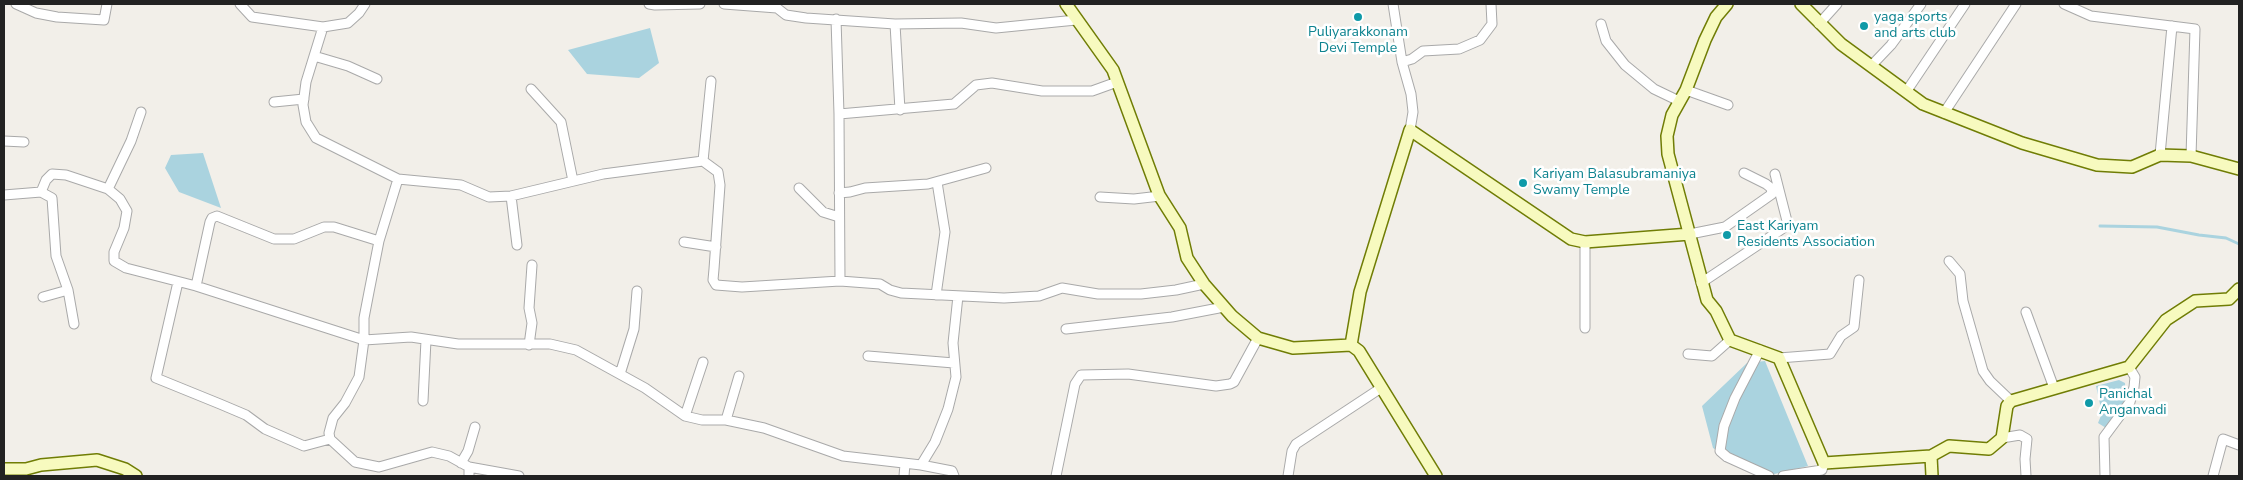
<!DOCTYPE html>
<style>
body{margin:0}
#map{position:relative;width:2243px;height:480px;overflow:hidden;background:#f2efe9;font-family:"Nunito Sans",sans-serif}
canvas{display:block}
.frame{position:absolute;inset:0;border:5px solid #222;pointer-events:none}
</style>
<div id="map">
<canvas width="2243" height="480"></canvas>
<div class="frame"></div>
</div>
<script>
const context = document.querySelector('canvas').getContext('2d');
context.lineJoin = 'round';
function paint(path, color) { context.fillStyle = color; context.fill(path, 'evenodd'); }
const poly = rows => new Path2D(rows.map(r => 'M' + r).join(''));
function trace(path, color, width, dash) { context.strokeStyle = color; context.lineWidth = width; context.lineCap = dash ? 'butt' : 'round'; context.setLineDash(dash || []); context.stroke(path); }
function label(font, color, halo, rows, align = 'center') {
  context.font = font + ' "Nunito Sans",sans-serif'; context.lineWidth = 5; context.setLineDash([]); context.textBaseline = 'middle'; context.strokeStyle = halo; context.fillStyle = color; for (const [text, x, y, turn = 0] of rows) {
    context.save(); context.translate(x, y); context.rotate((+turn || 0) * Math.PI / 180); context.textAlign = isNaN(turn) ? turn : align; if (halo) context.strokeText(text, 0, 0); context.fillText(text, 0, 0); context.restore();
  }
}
const water = poly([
 [650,28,659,63,639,78,587,74,568,50],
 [203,153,221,208,179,192,165,168,171,155],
 [1765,361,1808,466,1766,476,1756,476,1713,448,1702,406,1747,363],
 [2119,380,2125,383,2126,402,2106,428,2098,423,2102,413,2096,386]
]);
const stream = poly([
 [2100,226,2157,227,2199,235,2226,238,2239,244]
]);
const street = poly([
 [16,4,36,13,57,17,104,20,107,4],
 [240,4,252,17,323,27,306,82,303,105,306,122,316,138,398,179,379,241,369,292,364,318,364,340,359,377,345,403,333,418,329,433,330,439,355,462,379,467,432,452,449,456,469,467,469,476],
 [649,4,655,5,700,4],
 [724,4,777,8,786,15,806,18,895,24,961,23,996,28,1076,20],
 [1393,4,1402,62,1411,94,1413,112,1410,130],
 [2064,4,2091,16,2195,29,2191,156],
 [836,19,839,114,840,281],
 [895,24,900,110],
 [1601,24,1606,41,1625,65,1654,89,1679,101],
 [1819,24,1837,4],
 [323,27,348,23,359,13,365,4],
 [314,56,348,66,377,79],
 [1402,62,1412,59,1423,51,1459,49,1480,40,1492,24,1491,4],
 [1871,66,1891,45,1921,4],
 [531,89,561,122,573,181],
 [1686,90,1728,105],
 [1906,92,1965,4],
 [274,102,304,99],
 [1944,113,2016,4],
 [839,114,954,104,976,85,992,83,1042,91,1092,91,1117,82],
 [4,141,24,142],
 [2160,155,2172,26],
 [703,161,711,81],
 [398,179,461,185,489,197,511,196,603,174,703,161,718,172,720,185,714,269,713,280,716,285,742,287,840,281,880,284,890,290,901,293,1004,298,1039,296,1062,288,1098,294,1141,294,1176,290,1204,284],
 [799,188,823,212,839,217],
 [108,189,131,141,141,112],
 [41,192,46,180,52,174,66,175,108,189,120,199,127,211,124,228,114,252,114,261,126,268,196,286,364,340,411,337,458,344,550,344,576,350,645,388,685,416,703,362],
 [839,193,850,192,865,188,928,184,986,168],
 [4,195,41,192,52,198,56,256,68,290,74,324],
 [511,196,517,245],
 [1100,197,1134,199,1160,196],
 [1690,234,1725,227,1772,194,1771,188,1766,184,1744,173],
 [684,242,716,247],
 [1585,242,1585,328],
 [1949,261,1960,274,1963,301,1983,371,1990,381,2011,401],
 [178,282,156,378,220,404,246,415,265,429,304,446,330,439],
 [1701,283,1788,225,1775,174],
 [196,286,210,222,212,218,217,216,274,239,294,239,324,227,334,227,379,241],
 [936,295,945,232,937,182],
 [43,297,68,290],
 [2026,312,2054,388],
 [1066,329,1172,317,1224,307],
 [529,345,532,323,529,308,532,265],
 [1760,350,1735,398,1724,426,1720,451,1727,457,1769,476],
 [1688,354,1712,356,1730,340],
 [868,356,954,363],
 [1779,358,1830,354,1841,336,1854,327,1859,280],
 [620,374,634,329,637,291],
 [423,401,426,340],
 [685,416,702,420,726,420,764,428,843,456,921,465,935,442,948,409,956,377,953,343,958,296],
 [726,420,739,376],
 [2002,438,2020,435,2027,439,2025,459,2026,476],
 [461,463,468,451,475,427],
 [921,465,952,471,954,476],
 [469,467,519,476],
 [904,476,905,464],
 [1056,476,1075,384,1081,375,1128,374,1216,386,1230,384,1234,382,1258,338],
 [1288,476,1292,451,1296,444,1381,388],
 [1783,476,1822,470,1824,463],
 [2105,476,2104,437,2130,402,2134,387,2135,377,2129,367],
 [2213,476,2223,439,2239,445]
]);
const secondary = poly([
 [1066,4,1113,70,1159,195,1180,228,1187,258,1204,284,1232,316,1258,338,1293,348,1351,345,1359,351,1436,476],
 [1727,4,1716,17,1705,40,1686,90,1672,115,1667,136,1668,154,1707,300,1716,311,1730,340,1779,358,1824,463,1931,456,1949,446,1989,449,2002,438,2007,406,2011,401,2129,367,2166,320,2195,301,2229,299,2239,289],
 [1801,4,1841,44,1923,104,2022,143,2097,165,2132,167,2160,155,2191,156,2239,169],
 [1351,345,1360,292,1410,130,1571,239,1585,242,1690,234],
 [1931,456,1932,476],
 [4,469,26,469,41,465,97,460,125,469,136,476]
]);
const markers = [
 [1358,17,5,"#0f9aa8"],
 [1864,26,5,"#0f9aa8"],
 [1523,183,5,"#0f9aa8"],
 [1727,235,5,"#0f9aa8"],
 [2089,403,5,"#0f9aa8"]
];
const cultureNames = [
 ["yaga sports",1874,18],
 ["and arts club",1874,34],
 ["Puliyarakkonam",1358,33,"center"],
 ["Devi Temple",1358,49,"center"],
 ["Kariyam Balasubramaniya",1533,175],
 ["Swamy Temple",1533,191],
 ["East Kariyam",1737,227],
 ["Residents Association",1737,243],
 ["Panichal",2099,395],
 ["Anganvadi",2099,411]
];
paint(water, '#aad3df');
trace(stream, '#aad3df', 3);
trace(street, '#a9a9a9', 11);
trace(secondary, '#707d05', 14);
trace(street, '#fff', 9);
trace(secondary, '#f7fabf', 11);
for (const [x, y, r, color] of markers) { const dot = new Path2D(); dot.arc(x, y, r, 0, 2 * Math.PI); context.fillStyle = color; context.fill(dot); trace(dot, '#fff', 2); }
label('14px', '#0d838f', '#fff', cultureNames, 'left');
</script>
